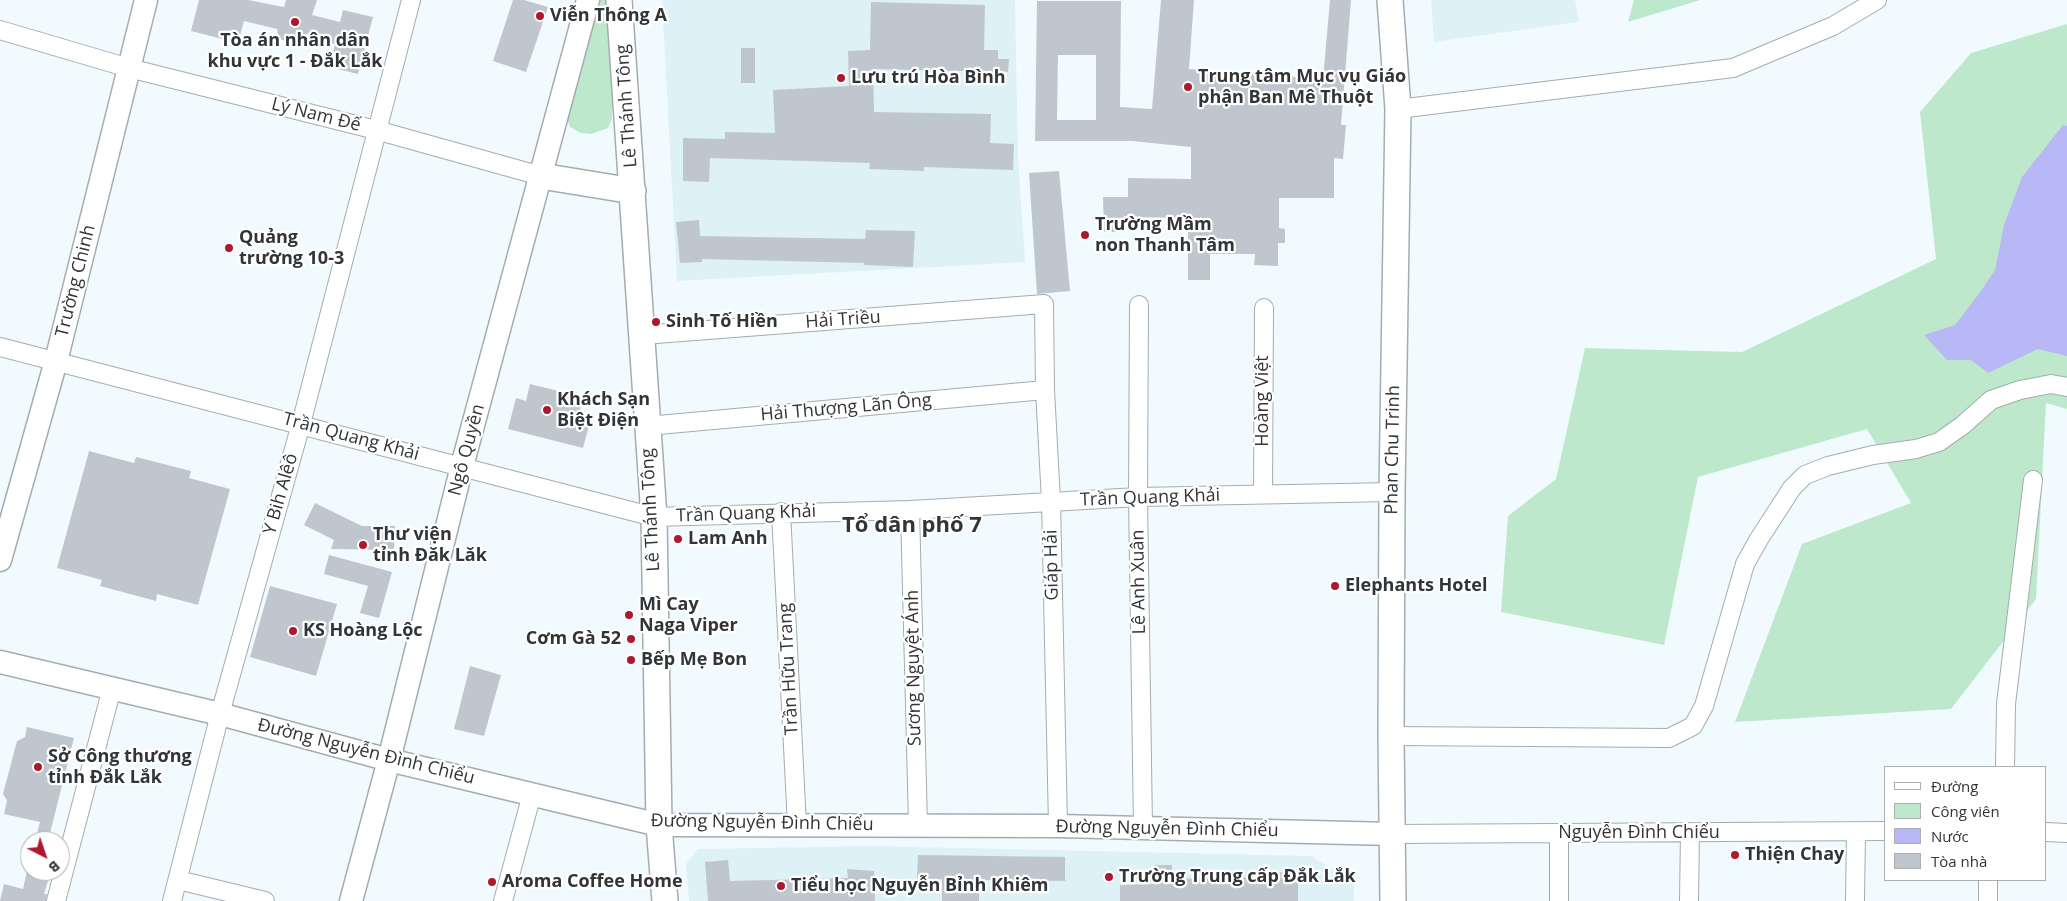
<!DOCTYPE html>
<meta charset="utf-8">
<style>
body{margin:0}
#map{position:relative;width:2067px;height:901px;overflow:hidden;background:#f1fbff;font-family:"Open Sans",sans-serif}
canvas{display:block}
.legend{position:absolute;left:1884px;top:766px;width:162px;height:115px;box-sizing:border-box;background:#fff;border:1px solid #adaeaf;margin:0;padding:6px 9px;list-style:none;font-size:15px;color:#313537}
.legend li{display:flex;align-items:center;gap:10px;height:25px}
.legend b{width:25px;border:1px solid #adaeaf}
.north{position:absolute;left:20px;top:831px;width:50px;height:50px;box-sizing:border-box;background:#fff;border:1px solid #adaeaf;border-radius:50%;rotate:139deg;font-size:14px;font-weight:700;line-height:20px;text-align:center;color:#313537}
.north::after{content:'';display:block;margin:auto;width:18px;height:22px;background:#ad182e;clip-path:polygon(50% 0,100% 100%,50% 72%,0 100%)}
</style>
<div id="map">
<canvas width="2067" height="901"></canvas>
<ul class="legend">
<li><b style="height:6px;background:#fff"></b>Đường</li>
<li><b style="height:14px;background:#bee8cb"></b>Công viên</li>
<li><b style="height:14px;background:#b8b8f6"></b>Nước</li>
<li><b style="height:14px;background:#c0c6ce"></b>Tòa nhà</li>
</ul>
<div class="north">B</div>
</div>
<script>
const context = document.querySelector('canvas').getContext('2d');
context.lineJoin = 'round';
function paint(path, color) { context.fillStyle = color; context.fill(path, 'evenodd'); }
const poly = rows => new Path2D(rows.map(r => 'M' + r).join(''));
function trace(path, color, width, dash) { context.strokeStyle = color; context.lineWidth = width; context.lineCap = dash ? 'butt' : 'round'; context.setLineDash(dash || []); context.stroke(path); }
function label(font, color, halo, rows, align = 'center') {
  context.font = font + ' "Open Sans",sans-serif'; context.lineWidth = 4.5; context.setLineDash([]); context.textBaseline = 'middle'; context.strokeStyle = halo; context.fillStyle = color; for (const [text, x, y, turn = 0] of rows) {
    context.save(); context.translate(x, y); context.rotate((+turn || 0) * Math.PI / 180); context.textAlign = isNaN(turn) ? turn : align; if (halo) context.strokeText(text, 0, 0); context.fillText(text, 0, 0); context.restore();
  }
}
const built = poly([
 [662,0,1015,0,1018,157,1025,262,677,281],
 [1431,0,1575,0,1579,22,1434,42],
 [873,846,1311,856,1354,884,1354,901,689,901,686,864,698,849]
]);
const green = poly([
 [594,0,613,0,612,119,608,128,591,134,581,133,570,127,566,117],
 [1634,0,1700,0,1628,22],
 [2067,24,2067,409,2046,403,2036,599,1951,709,1735,722,1802,544,1911,503,1867,429,1698,477,1664,645,1501,612,1508,516,1556,479,1585,348,1742,352,1936,259,1920,112,1971,53]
]);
const water = poly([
 [2063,125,2067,126,2067,356,2038,349,1988,373,1971,360,1947,360,1924,335,1955,325,1981,291,1995,270,2004,225,2022,177]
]);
const building = poly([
 [199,0,248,0,284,7,286,0,317,0,312,15,340,22,343,10,373,17,358,74,329,67,335,44,306,38,300,44,278,39,277,29,244,21,238,43,191,31],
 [513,0,524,0,548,7,526,72,493,61],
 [1161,0,1194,0,1189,69,1323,79,1330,0,1351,0,1341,125,1346,125,1343,159,1334,158,1334,198,1279,198,1279,228,1285,229,1285,243,1278,243,1278,266,1254,265,1255,254,1210,254,1210,280,1188,280,1188,218,1123,217,1123,232,1104,232,1103,197,1128,197,1128,178,1191,179,1191,147,1132,141,1035,141,1037,1,1121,1,1120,107,1152,109],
 [1058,55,1096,55,1096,120,1057,120],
 [871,2,985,5,984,50,998,50,998,59,1009,59,1008,72,873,69,874,112,991,114,990,143,1014,144,1013,170,924,167,924,171,869,169,870,163,710,158,709,182,683,181,683,138,725,139,725,132,775,133,773,90,849,86,848,51,870,50],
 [741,48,755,48,755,83,741,83],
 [1059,171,1070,291,1037,294,1029,173],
 [699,220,700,236,865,239,866,230,915,231,913,267,864,265,864,263,702,259,702,262,680,263,676,222],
 [530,384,583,397,578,419,590,422,583,448,508,429,516,398,526,401],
 [89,451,134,463,136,457,191,471,189,478,230,489,198,605,157,594,156,601,100,586,102,580,57,568],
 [315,503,362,526,395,526,394,550,331,549,334,540,304,525],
 [329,555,392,572,379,618,360,613,368,586,324,574],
 [270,586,337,604,316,676,250,657],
 [470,666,501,675,484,736,454,729],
 [27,727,74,738,48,841,35,841,40,822,4,814,7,800,3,794,17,741,25,737],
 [918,855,1065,857,1065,881,979,880,979,901,942,901,942,879,917,879],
 [728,860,730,881,848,878,847,869,874,871,875,901,708,901,705,862],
 [1154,865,1172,865,1172,879,1269,877,1269,873,1292,872,1292,881,1298,881,1298,901,1120,901,1120,885,1154,884],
 [27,871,51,871,44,894,47,894,46,901,0,901,4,884,23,889]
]);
const minor = poly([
 [0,30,129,68,376,130,541,176],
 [1398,109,1733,68,1833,26,1877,0],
 [1139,305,1138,497,1143,828],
 [643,335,1044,304,1045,390,1051,501,1058,826],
 [0,347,654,517,910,510,1138,497,1392,492],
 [647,426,1045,390],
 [1263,494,1264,308],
 [910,510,918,825],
 [781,512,797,825],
 [1391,736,1669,738,1693,726,1704,706,1745,564,1759,539,1792,488,1805,475,1828,466,1873,455,1916,449,1939,442,1963,425,1991,400,2020,390,2051,384,2067,387],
 [2005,767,2006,704,2033,480],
 [2046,832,2067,833],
 [1393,834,1886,831],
 [178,880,265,901],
 [1988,880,1988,901],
 [56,901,112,688],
 [172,901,220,714,301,424,411,0],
 [503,901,532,794],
 [1559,901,1559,833],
 [1689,901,1690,833],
 [1855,901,1856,832]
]);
const tertiary = poly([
 [0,560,56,361,146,0],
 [0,662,220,714,389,760,659,825,1058,826,1393,834],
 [351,901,389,760,462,466,588,0]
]);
const secondary = poly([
 [619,0,654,517,659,825,665,901],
 [1390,0,1398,109,1392,492,1391,736,1393,901],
 [541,176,633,191]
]);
const markers = [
 [540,16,5,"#ad182e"],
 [295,22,5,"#ad182e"],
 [841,78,5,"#ad182e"],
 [1188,87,5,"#ad182e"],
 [1085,235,5,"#ad182e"],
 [229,248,5,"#ad182e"],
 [656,322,5,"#ad182e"],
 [547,410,5,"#ad182e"],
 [678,539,5,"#ad182e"],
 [363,545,5,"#ad182e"],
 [1335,586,5,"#ad182e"],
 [629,615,5,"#ad182e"],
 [293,631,5,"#ad182e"],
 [631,639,5,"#ad182e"],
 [631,660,5,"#ad182e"],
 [38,767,5,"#ad182e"],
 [1735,855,5,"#ad182e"],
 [1109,877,5,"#ad182e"],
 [492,882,5,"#ad182e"],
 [781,886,5,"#ad182e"]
];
const poiNames = [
 ["Viễn Thông A",550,16],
 ["Tòa án nhân dân",295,41,"center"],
 ["khu vực 1 - Đắk Lắk",295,62,"center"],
 ["Trung tâm Mục vụ Giáo",1198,77],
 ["phận Ban Mê Thuột",1198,98],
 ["Lưu trú Hòa Bình",851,78],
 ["Trường Mầm",1095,225],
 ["non Thanh Tâm",1095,246],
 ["Quảng",239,238],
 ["trường 10-3",239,259],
 ["Sinh Tố Hiền",666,322],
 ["Khách Sạn",557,400],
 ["Biệt Điện",557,421],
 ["Thư viện",373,535],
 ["tỉnh Đăk Lăk",373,556],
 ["Lam Anh",688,539],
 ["Elephants Hotel",1345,586],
 ["Mì Cay",639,605],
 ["Naga Viper",639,626],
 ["KS Hoàng Lộc",303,631],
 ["Cơm Gà 52",621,639,"right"],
 ["Bếp Mẹ Bon",641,660],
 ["Sở Công thương",48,757],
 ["tỉnh Đắk Lắk",48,778],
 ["Thiện Chay",1745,855],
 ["Trường Trung cấp Đắk Lắk",1119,877],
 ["Aroma Coffee Home",502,882],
 ["Tiểu học Nguyễn Bỉnh Khiêm",791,886]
];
const streetNames = [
 ["Lê Thánh Tông",627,106,-94],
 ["Lý Nam Đế",316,115,14],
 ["Trường Chinh",76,281,-76],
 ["Hải Triều",843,320,-4],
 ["Hoàng Việt",1263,401,-90],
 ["Hải Thượng Lãn Ông",846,408,-5],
 ["Trần Quang Khải",351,437,15],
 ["Ngô Quyền",467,450,-75],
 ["Phan Chu Trinh",1393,450,-89],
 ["Y Bih Alêô",281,494,-74],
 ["Trần Quang Khải",1150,498,-2],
 ["Lê Thánh Tông",651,510,-93],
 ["Trần Quang Khải",746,514,-2],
 ["Giáp Hải",1052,565,-91],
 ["Lê Anh Xuân",1139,582,-91],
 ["Sương Nguyệt Ánh",914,668,-91],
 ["Trần Hữu Trang",789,669,-93],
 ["Đường Nguyễn Đình Chiểu",366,752,14],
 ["Đường Nguyễn Đình Chiểu",762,823,1],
 ["Đường Nguyễn Đình Chiểu",1167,829,1],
 ["Nguyễn Đình Chiểu",1639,833]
];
const districtNames = [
 ["Tổ dân phố 7",912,526]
];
paint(built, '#ddf1f7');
paint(green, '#bee8cb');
paint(water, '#b8b8f6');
paint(building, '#c0c6ce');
trace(minor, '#a3adb0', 20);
trace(tertiary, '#a3adb0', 25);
trace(secondary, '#a3adb0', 28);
trace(minor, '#fff', 18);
trace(tertiary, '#fff', 22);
trace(secondary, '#fff', 25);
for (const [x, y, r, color] of markers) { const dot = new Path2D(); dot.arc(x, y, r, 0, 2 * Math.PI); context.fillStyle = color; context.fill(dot); trace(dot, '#fff', 2); }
label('bold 18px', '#313537', '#fff', poiNames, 'left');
label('18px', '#313537', '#fff', streetNames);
label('bold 22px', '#313537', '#fff', districtNames);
</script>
